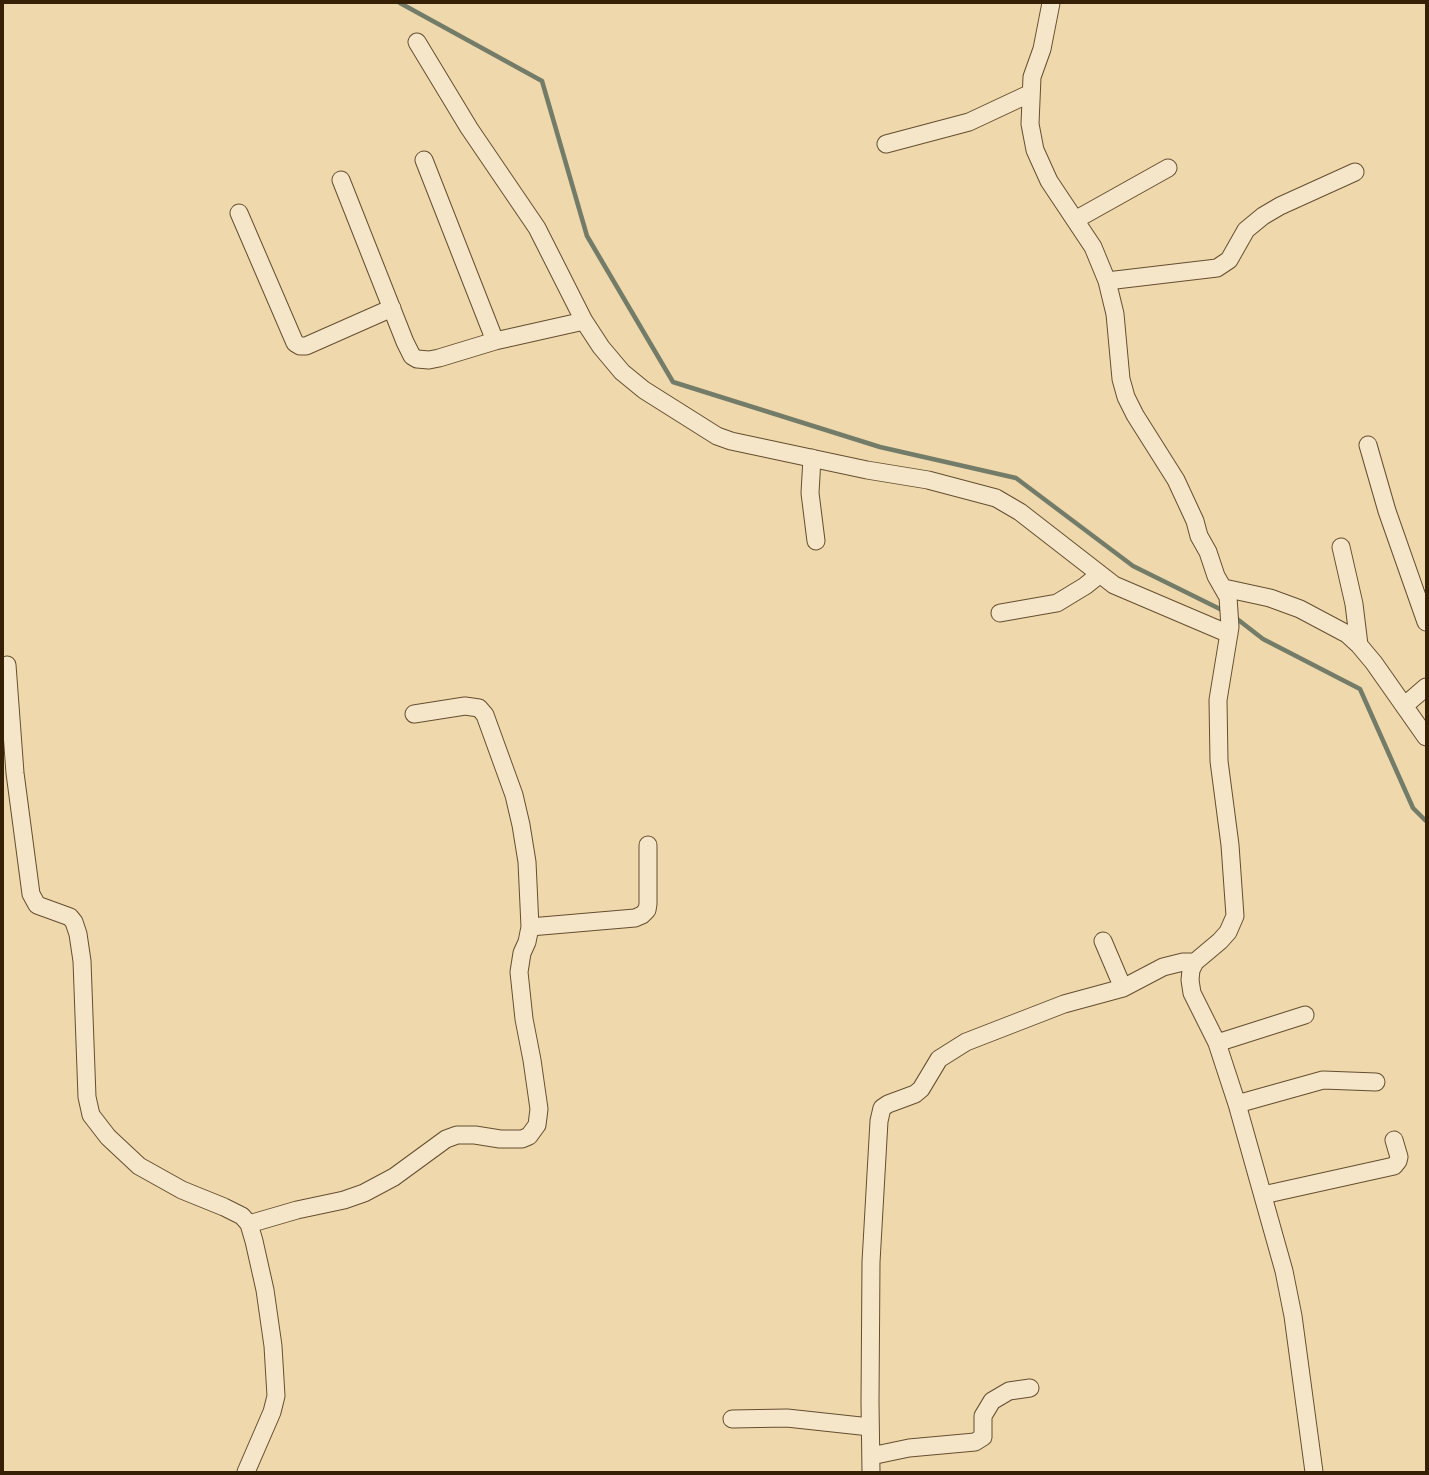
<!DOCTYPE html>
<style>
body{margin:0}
#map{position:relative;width:1429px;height:1475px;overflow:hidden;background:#efd8ac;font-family:"Libre Bodoni",serif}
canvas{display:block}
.frame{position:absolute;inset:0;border:4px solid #352005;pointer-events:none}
</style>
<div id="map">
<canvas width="1429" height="1475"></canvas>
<div class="frame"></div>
</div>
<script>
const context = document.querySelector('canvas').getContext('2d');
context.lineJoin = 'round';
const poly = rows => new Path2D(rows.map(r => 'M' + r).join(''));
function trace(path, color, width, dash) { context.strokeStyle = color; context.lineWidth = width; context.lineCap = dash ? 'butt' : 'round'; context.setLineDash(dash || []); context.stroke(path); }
const stream = poly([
 [400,3,542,81,587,236,673,382,880,447,1016,478,1133,566,1226,612],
 [1232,615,1263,639,1360,689,1413,808,1426,821]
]);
const minor = poly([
 [1051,3,1042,49,1032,77,1030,124,1035,150,1049,181,1093,247,1107,281,1115,314,1121,379,1126,397,1135,415,1176,480,1195,521,1199,536,1208,552,1216,576,1228,597,1230,627,1218,700,1219,761,1230,845,1235,916,1228,932,1220,941,1195,962,1191,970,1190,980,1192,993,1217,1043,1237,1104,1284,1271,1293,1316,1314,1472],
 [417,42,469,128,537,228,584,321,601,347,622,372,644,390,717,436,731,441,867,470,928,480,996,498,1020,512,1114,585,1229,634],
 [886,144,969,122,1031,93],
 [424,160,495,341],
 [341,180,405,342,412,356,417,359,429,360,439,358,495,341,584,321],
 [239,213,295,343,300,346,306,346,392,308],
 [1075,220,1168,168],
 [1107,281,1217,268,1229,260,1246,230,1263,216,1280,206,1355,172],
 [1368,445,1387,511,1426,622],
 [812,458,810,493,816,541],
 [1341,547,1354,604,1359,645],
 [1224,588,1270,598,1300,609,1347,634,1359,645,1374,663,1426,737],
 [1000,613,1057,603,1085,586,1100,574],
 [7,665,15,773,31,894,37,905,70,917,74,922,78,934,82,961,87,1097,91,1115,108,1137,139,1166,182,1190,224,1207,242,1216,249,1224,254,1241,265,1290,273,1346,276,1396,272,1412,246,1472],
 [1404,706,1426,687],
 [530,927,635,918,642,915,647,910,648,904,648,845],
 [1103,941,1123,988],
 [1217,1043,1305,1015],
 [1237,1104,1323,1080,1376,1082],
 [1263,1195,1394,1166,1398,1161,1399,1157,1394,1140],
 [249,1224,297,1210,344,1200,364,1193,394,1177,446,1139,457,1135,475,1135,500,1139,522,1139,529,1136,537,1125,539,1109,532,1060,524,1019,519,972,522,953,527,942,530,927,527,862,521,825,514,795,485,715,479,708,465,706,414,714],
 [732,1419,787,1418,870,1427],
 [871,1456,909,1448,975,1442,983,1437,983,1416,992,1401,1009,1391,1030,1388],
 [871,1472,870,1402,871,1262,879,1121,882,1108,888,1104,915,1094,921,1089,939,1059,966,1042,1064,1004,1123,988,1163,967,1183,962,1195,962]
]);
trace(stream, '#727c68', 4.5);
trace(minor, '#644e2f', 19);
trace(minor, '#f5e6c9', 17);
</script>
